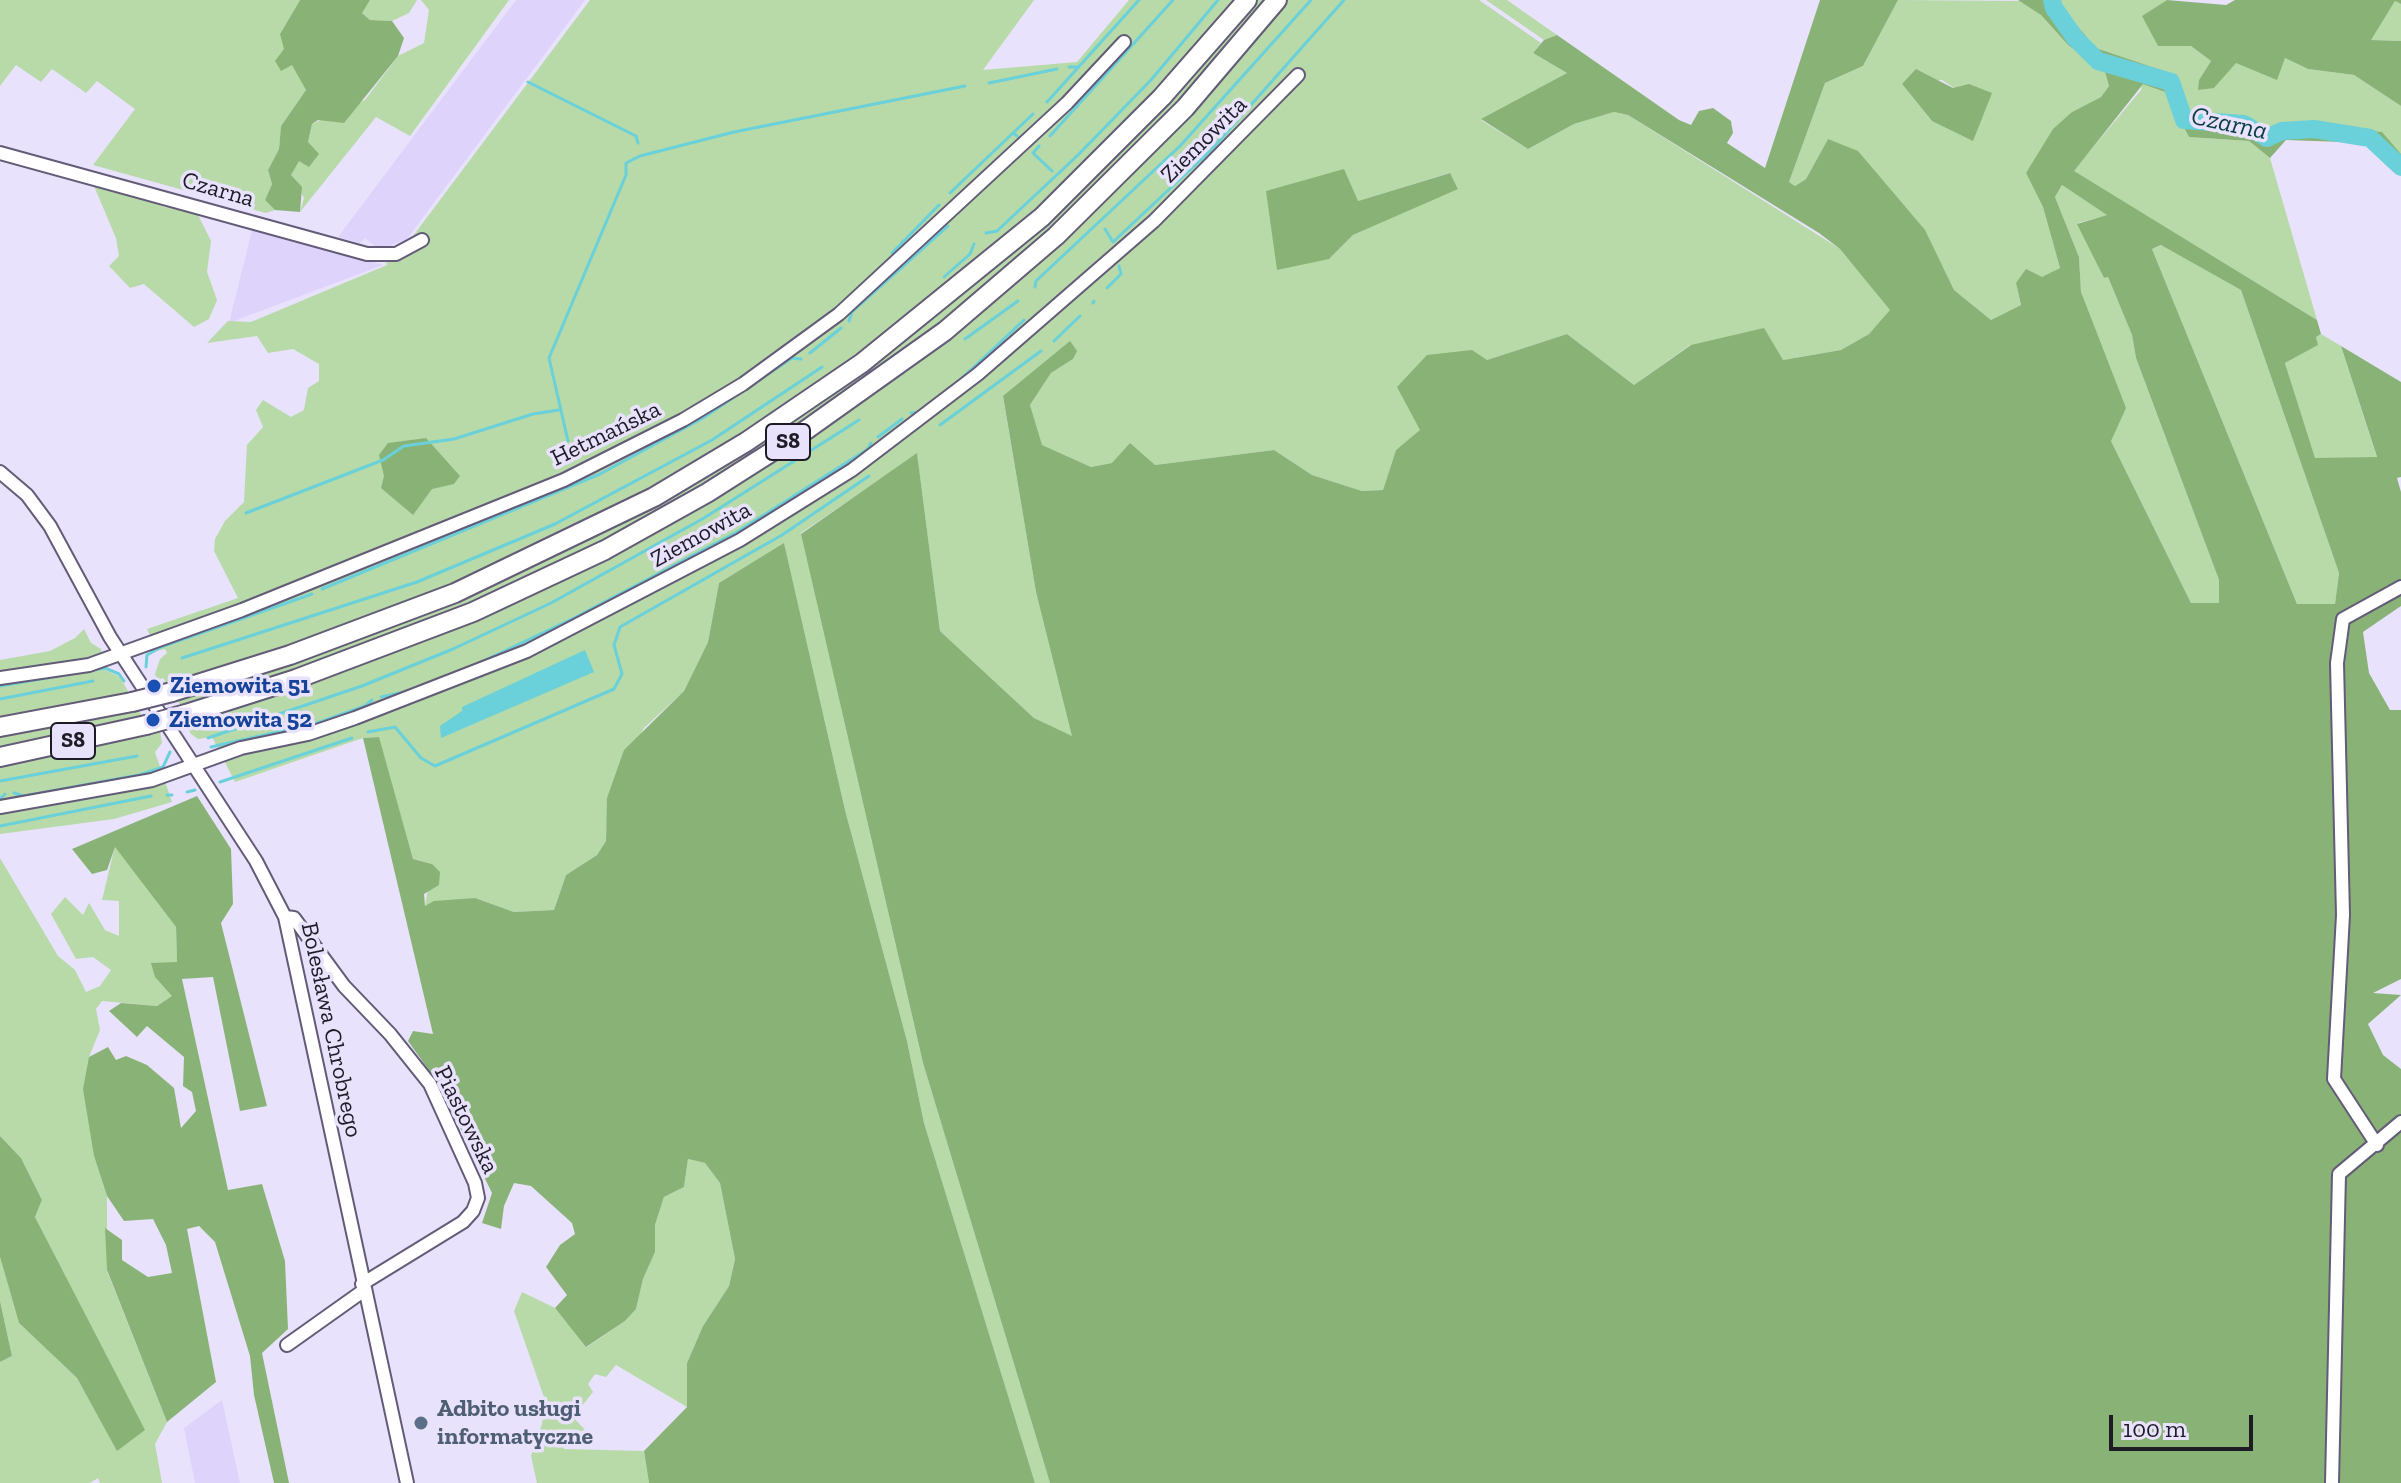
<!DOCTYPE html>
<meta charset="utf-8">
<style>
body{margin:0}
#map{position:relative;width:2401px;height:1483px;overflow:hidden;background:#e9e2fc;font-family:"Zilla Slab",serif}
canvas{display:block}
.scale{position:absolute;left:2109px;top:1415px;width:144px;height:36px;box-sizing:border-box;border:4px solid #1e1b26;border-top:0;padding-left:10px;font-size:24px;line-height:28px;white-space:nowrap;color:#1e1b26;-webkit-text-stroke:6px #e9e2fc;paint-order:stroke}
</style>
<div id="map">
<canvas width="2401" height="1483"></canvas>
<div class="scale">100 m</div>
</div>
<script>
const context = document.querySelector('canvas').getContext('2d');
context.lineJoin = 'round';
function paint(path, color) { context.fillStyle = color; context.fill(path, 'evenodd'); }
const poly = rows => new Path2D(rows.map(r => 'M' + r).join(''));
function trace(path, color, width, dash) { context.strokeStyle = color; context.lineWidth = width; context.lineCap = dash ? 'butt' : 'round'; context.setLineDash(dash || []); context.stroke(path); }
function label(font, color, halo, rows, align = 'center') {
  context.font = font + ' "Zilla Slab",serif'; context.lineWidth = 7; context.setLineDash([]); context.textBaseline = 'middle'; context.strokeStyle = halo; context.fillStyle = color; for (const [text, x, y, turn = 0] of rows) {
    context.save(); context.translate(x, y); context.rotate((+turn || 0) * Math.PI / 180); context.textAlign = isNaN(turn) ? turn : align; if (halo) context.strokeText(text, 0, 0); context.fillText(text, 0, 0); context.restore();
  }
}
const built = poly([
 [516,0,585,0,407,239,380,250,365,238,360,243,338,237],
 [253,226,383,265,229,323],
 [222,1400,240,1483,195,1483,184,1428]
]);
const green = poly([
 [0,0,300,0,280,34,306,90,281,126,279,149,268,170,272,184,265,200,275,210,266,213,93,165,135,109,97,81,86,93,52,69,41,82,16,65,0,86],
 [370,0,417,0,409,13,392,21,370,20,361,12],
 [421,0,509,0,410,136,376,117,300,212,304,198,291,175,308,142,312,124,365,100,398,56,424,43,429,10],
 [590,0,1034,0,983,70,1077,62,1129,0,1479,0,1541,43,1533,53,1567,73,1481,120,1528,149,1574,124,1614,112,1628,115,1840,249,1891,310,1869,334,1841,350,1783,360,1690,345,1634,385,1567,334,1487,360,1421,430,1396,450,1383,490,1362,491,1312,475,1274,450,1155,465,1112,463,1091,467,1041,445,1030,405,1051,373,1073,359,1003,397,1036,592,1073,737,1034,718,940,631,917,454,801,533,923,1063,1050,1483,1035,1483,924,1123,907,1041,845,810,784,544,719,583,708,642,684,691,644,728,608,798,606,841,597,855,566,875,554,910,514,912,475,898,425,907,432,864,413,859,378,737,363,738,235,782,212,737,198,739,191,734,185,724,191,722,163,678,157,680,155,674,160,659,167,653,165,649,157,651,147,629,238,598,214,551,215,539,225,521,244,502,247,445,263,427,256,410,263,400,291,417,304,410,308,388,319,381,319,364,293,349,268,353,257,336,207,343,228,321,251,322,387,265,384,250,410,240],
 [1449,173,1458,188,1353,235,1329,259,1358,201],
 [1486,0,1507,0,1557,35,1544,40],
 [1898,0,2021,1,2041,15,2068,45,2105,72,2109,86,2101,97,2072,112,2026,173,2043,207,2060,268,2042,278,2016,283,2021,305,1991,320,1954,290,1924,230,1828,139,1806,179,1795,186,1789,182,1825,83,1863,66],
 [1942,80,1954,88,1932,121,1902,84],
 [2060,0,2167,0,2143,16,2158,46,2191,46,2211,61,2199,80,2214,88,2235,63,2285,58,2308,69,2354,75,2401,106,2401,154,2381,132,2308,124,2284,125,2267,131,2241,119,2190,115,2173,74,2096,48,2063,9],
 [2395,1,2401,4,2401,41,2370,40],
 [2142,83,2165,92,2189,137,2249,141,2270,158,2317,320,2073,171,2141,90],
 [96,182,138,194,164,207,196,211,211,241,207,272,217,300,209,319,194,327,144,284,130,288,109,266,119,256,116,238,94,186],
 [2062,185,2108,215,2078,223,2104,278,2108,277,2132,335,2136,358,2219,580,2220,603,2191,603,2111,441,2081,292,2079,257,2055,197],
 [2162,245,2241,290,2339,573,2335,604,2297,604,2152,249],
 [2321,334,2341,346,2377,458,2315,459,2285,363,2317,345,2316,337],
 [84,629,91,643,101,649,105,670,120,677,151,732,160,731,162,743,155,752,172,802,114,819,0,834,0,660,50,651,75,638],
 [115,846,176,927,177,963,152,963,155,977,173,996,157,1006,102,1001,96,1009,100,1030,89,1057,94,1156,107,1196,107,1271,167,1422,155,1444,162,1483,100,1483,98,1478,90,1483,0,1483,0,1362,12,1356,0,1301,0,1257,19,1323,77,1378,117,1450,144,1430,35,1217,42,1200,21,1158,0,1136,0,858,58,956,75,970,86,992,100,986,111,970,93,957,76,959,51,914,65,897,83,915,89,903,105,930,119,936,119,901,102,900],
 [688,1159,705,1163,720,1183,735,1259,729,1286,703,1326,687,1363,687,1407,616,1365,606,1377,595,1374,588,1384,593,1392,573,1417,585,1430,559,1440,564,1449,644,1451,649,1483,537,1483,531,1456,542,1424,545,1400,514,1311,522,1292,555,1308,587,1347,625,1321,636,1309,643,1279,655,1252,655,1225,664,1197,684,1187]
]);
const forest = poly([
 [300,0,370,0,362,13,370,20,392,21,404,38,398,56,344,123,318,120,312,124,308,142,319,154,309,167,299,161,291,175,302,187,300,212,275,210,265,200,272,184,268,170,279,149,281,126,306,90,292,65,281,71,275,61,284,49,280,34],
 [1820,0,1898,0,1863,66,1825,83,1789,182,1795,186,1806,179,1828,139,1858,151,1925,230,1954,290,1991,320,2021,305,2016,283,2026,269,2042,277,2060,268,2043,207,2026,173,2053,129,2072,112,2101,97,2109,86,2105,72,2068,45,2041,15,2018,0,2060,0,2063,9,2096,48,2173,74,2190,115,2241,119,2267,131,2284,125,2309,124,2382,132,2401,154,2401,175,2371,143,2286,140,2270,158,2249,141,2189,137,2165,92,2143,84,2074,171,2317,320,2321,334,2316,337,2318,345,2285,363,2315,458,2377,457,2341,346,2401,382,2401,477,2397,478,2401,492,2401,606,2363,632,2369,673,2390,710,2401,710,2401,979,2373,993,2401,995,2368,1024,2383,1055,2401,1069,2401,1483,1050,1483,923,1063,801,534,917,453,940,631,1034,718,1072,736,1036,592,1003,396,1070,341,1077,351,1073,359,1051,373,1030,405,1042,445,1091,467,1112,463,1130,443,1155,465,1274,450,1312,475,1362,491,1383,490,1396,450,1420,430,1397,387,1427,355,1472,350,1487,360,1567,334,1634,385,1691,345,1764,328,1783,360,1841,350,1869,334,1890,310,1840,249,1819,233,1628,115,1614,112,1574,124,1528,149,1481,119,1567,73,1533,53,1544,40,1557,35,1679,120,1691,125,1699,111,1713,108,1731,121,1733,133,1727,143,1765,168],
 [2062,185,2107,215,2077,224,2104,278,2108,277,2132,335,2136,358,2219,580,2219,603,2191,603,2111,441,2126,408,2081,292,2079,257,2055,197],
 [2161,245,2241,290,2339,573,2335,604,2297,604,2152,249],
 [2167,0,2226,5,2235,0,2401,0,2401,4,2395,1,2371,40,2401,41,2401,106,2354,75,2308,69,2285,58,2277,80,2236,63,2214,88,2198,90,2199,80,2211,61,2191,46,2158,46,2142,16],
 [1916,69,1953,88,1969,84,1992,93,1973,141,1932,121,1902,84],
 [1344,169,1358,201,1450,173,1458,189,1353,235,1329,259,1277,270,1266,191],
 [426,438,460,476,454,484,432,489,413,515,381,488,384,476,379,455,388,443],
 [784,543,845,810,907,1041,924,1123,1035,1483,649,1483,644,1451,687,1407,687,1363,703,1326,729,1286,735,1259,720,1183,705,1163,688,1159,684,1187,664,1197,655,1225,655,1252,643,1279,636,1309,625,1321,586,1347,555,1308,567,1295,546,1267,560,1245,575,1234,572,1223,531,1186,514,1183,504,1206,501,1229,482,1223,492,1193,438,1083,408,1041,413,1031,433,1034,363,738,379,737,413,859,432,864,440,872,439,885,424,894,425,906,434,901,475,898,514,912,554,910,566,875,597,855,606,841,607,798,624,750,684,691,708,642,719,583],
 [197,796,231,849,233,904,221,923,267,1106,240,1111,213,977,182,979,228,1190,262,1184,285,1261,288,1329,262,1353,289,1483,274,1483,254,1395,250,1356,215,1242,199,1226,187,1229,216,1382,167,1422,107,1270,105,1228,122,1240,122,1260,148,1277,172,1273,166,1245,153,1219,124,1221,107,1196,94,1156,83,1089,89,1057,108,1047,116,1060,126,1056,147,1065,174,1088,181,1128,196,1111,192,1092,183,1086,184,1057,147,1026,137,1037,109,1011,121,1003,157,1006,172,996,155,977,151,963,177,962,176,927,115,847,107,870,92,874,72,849],
 [0,1136,21,1158,42,1200,35,1217,145,1430,117,1451,77,1378,19,1323,0,1257],
 [0,1301,12,1356,0,1362]
]);
const water = poly([
 [585,650,594,672,441,738,440,726,462,711,462,707]
]);
const stream = poly([
 [1069,67,1078,67],
 [528,82,636,136,638,143],
 [989,83,1057,69],
 [1047,102,1139,0],
 [1017,136,1013,133,1033,114],
 [1050,136,1173,0],
 [1039,146,1033,153,1052,171],
 [950,193,1013,133],
 [1105,229,1113,242,1211,150,1344,0],
 [986,233,997,231,1078,155,1151,80,1218,0],
 [892,253,939,205],
 [944,277,970,254,974,244],
 [1035,287,1036,281,1180,146,1311,0],
 [1107,288,1121,274,1119,266],
 [1093,303,1094,301],
 [849,321,852,312,948,226],
 [965,339,1018,301],
 [1054,341,1080,316],
 [810,353,841,328],
 [960,380,1024,320],
 [911,413,919,412],
 [940,425,1041,351],
 [878,437,902,419],
 [568,441,549,358,626,175,626,163,640,156,734,132,965,86],
 [246,513,383,460,404,446,454,439,533,414,559,410],
 [322,589,600,474,703,418,792,358,801,359],
 [182,658,417,582,555,524,712,440,822,367],
 [475,665,576,617,737,532,868,449,871,443],
 [146,667,147,655,161,647,312,594],
 [0,686,105,668,119,674,124,681],
 [381,697,404,692],
 [0,699,93,681],
 [368,732,395,727,421,758,435,766,614,689,622,674,614,645,620,627,782,535,869,476],
 [208,738,362,686,453,649,551,603,704,518,859,420],
 [211,747,317,723,365,706,372,700],
 [0,781,137,756],
 [220,782,352,738],
 [187,792,195,790],
 [14,793,24,796,139,775,163,767,170,752],
 [167,795,172,795],
 [0,799,5,794],
 [0,826,151,796]
]);
const river = poly([
 [2052,0,2054,8,2075,38,2098,61,2171,82,2184,120,2244,124,2267,138,2282,131,2314,129,2370,138,2401,167]
]);
const minor = poly([
 [0,153,367,254,396,254,422,240],
 [0,472,27,495,50,526,110,637,256,861,285,917,407,1483],
 [0,678,89,665,242,610,564,480,683,420,743,384,839,314,1067,103,1124,42],
 [0,807,152,780,241,748,308,734,355,718,527,651,740,540,852,470,978,374,1154,221,1298,75],
 [285,917,294,918,344,986,390,1034,430,1084,475,1183,478,1198,473,1211,463,1222,362,1284],
 [2377,1145,2334,1079,2343,915,2337,663,2343,619,2401,587],
 [287,1345,363,1291],
 [2332,1483,2339,1174,2401,1122]
]);
const highway = poly([
 [172,692,290,655,455,593,654,497,746,442,862,363,1042,217,1162,97,1247,0],
 [186,714,296,679,473,612,605,550,707,493,806,430,945,331,1056,236,1185,108,1277,0],
 [0,727,132,702],
 [0,757,146,725]
]);
const highwayBridge = poly([
 [132,702,172,692],
 [146,725,186,714]
]);
const markers = [
 [154,686,8,"#1a4fb4"],
 [153,720,8,"#1a4fb4"],
 [421,1423,8,"#5c6f8a"]
];
const shields = [
 [788,442,44],
 [73,741,44]
];
const shieldNames = [
 ["S8",788,442],
 ["S8",73,741]
];
const streetNames = [
 ["Ziemowita",1204,140,-45],
 ["Czarna",218,190,16],
 ["Hetmańska",606,434,-26],
 ["Ziemowita",701,535,-29],
 ["Bolesława Chrobrego",331,1030,78],
 ["Piastowska",466,1120,64]
];
const transitNames = [
 ["Ziemowita 51",170,686],
 ["Ziemowita 52",169,720]
];
const serviceNames = [
 ["Adbito usługi",437,1409],
 ["informatyczne",437,1437]
];
const waterNames = [
 ["Czarna",2229,124,12]
];
paint(built, '#ded4fb');
paint(green, '#b7daa8');
paint(forest, '#89b376');
paint(water, '#6ad0d9');
trace(stream, '#6ad0d9', 3);
trace(river, '#6ad0d9', 18);
trace(minor, '#635b77', 16);
trace(highway, '#635b77', 22);
trace(minor, '#fff', 12);
trace(highway, '#fff', 18);
trace(highwayBridge, '#635b77', 22, []);
trace(highwayBridge, '#fff', 18);
for (const [x, y, r, color] of markers) { const dot = new Path2D(); dot.arc(x, y, r, 0, 2 * Math.PI); context.fillStyle = color; context.fill(dot); trace(dot, '#e9e2fc', 3); }
for (const [x, y, w] of shields) { const box = new Path2D(); box.roundRect(x - w / 2, y - 18, w, 36, 6); context.fillStyle = '#e9e2fc'; context.fill(box); trace(box, '#1e1b26', 2); }
label('bold 22px', '#1e1b26', null, shieldNames);
label('24px', '#1e1b26', '#e9e2fc', streetNames);
label('bold 24px', '#164399', '#e9e2fc', transitNames, 'left');
label('bold 24px', '#4e5e75', '#e9e2fc', serviceNames, 'left');
label('italic 26px', '#0a3c40', '#e9e2fc', waterNames);
</script>
